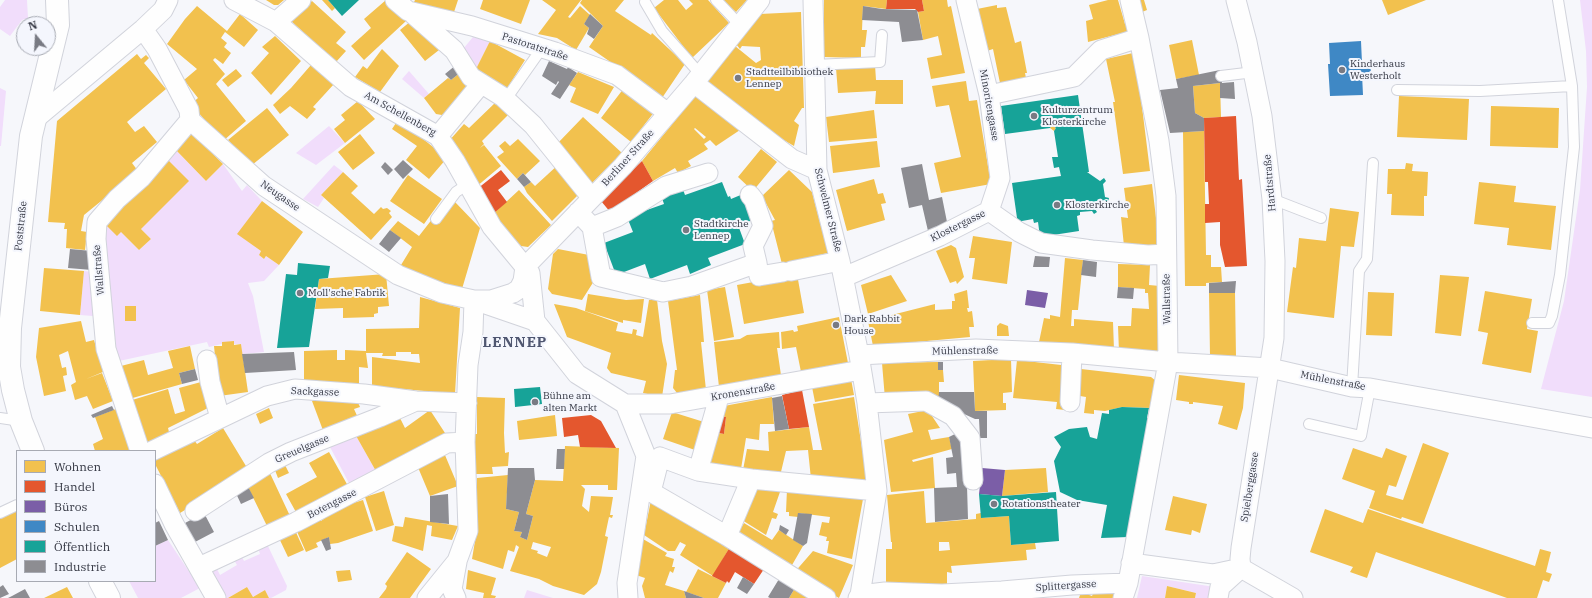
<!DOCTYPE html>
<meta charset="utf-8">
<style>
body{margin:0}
#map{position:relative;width:1592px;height:598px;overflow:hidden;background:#f6f7fb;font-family:"IBM Plex Serif",serif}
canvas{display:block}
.legend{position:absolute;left:16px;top:450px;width:140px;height:132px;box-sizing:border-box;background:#f4f6fd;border:1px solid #a7aab3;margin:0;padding:5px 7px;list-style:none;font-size:12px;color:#343743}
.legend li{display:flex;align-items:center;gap:8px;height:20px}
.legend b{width:20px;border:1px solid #a7aab3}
.north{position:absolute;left:16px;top:16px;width:40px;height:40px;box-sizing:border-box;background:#f4f6fd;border:1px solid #a7aab3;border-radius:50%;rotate:342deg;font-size:11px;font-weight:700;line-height:16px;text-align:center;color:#343743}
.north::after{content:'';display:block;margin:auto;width:14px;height:18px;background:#787a83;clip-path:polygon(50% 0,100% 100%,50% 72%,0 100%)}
</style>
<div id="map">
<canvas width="1592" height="598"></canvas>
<ul class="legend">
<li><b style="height:11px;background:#f2c14e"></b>Wohnen</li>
<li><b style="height:11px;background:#e4572e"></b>Handel</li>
<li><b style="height:11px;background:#7b5ea7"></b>Büros</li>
<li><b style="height:11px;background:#3f88c5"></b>Schulen</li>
<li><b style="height:11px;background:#17a398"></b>Öffentlich</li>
<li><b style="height:11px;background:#8d8d92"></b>Industrie</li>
</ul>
<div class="north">N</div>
</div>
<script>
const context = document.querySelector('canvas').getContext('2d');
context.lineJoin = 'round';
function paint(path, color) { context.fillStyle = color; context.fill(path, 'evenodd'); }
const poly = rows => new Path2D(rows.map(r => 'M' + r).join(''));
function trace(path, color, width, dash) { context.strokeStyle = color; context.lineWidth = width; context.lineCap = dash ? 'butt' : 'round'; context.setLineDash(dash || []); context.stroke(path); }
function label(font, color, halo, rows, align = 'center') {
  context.font = font + ' "IBM Plex Serif",serif'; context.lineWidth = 4; context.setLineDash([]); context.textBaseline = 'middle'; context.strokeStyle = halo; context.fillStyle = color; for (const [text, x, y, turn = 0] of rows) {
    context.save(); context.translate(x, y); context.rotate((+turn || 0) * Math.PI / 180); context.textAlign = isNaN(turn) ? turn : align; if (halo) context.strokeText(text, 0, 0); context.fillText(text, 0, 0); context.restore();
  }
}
const green = poly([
 [5,0,27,0,28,18,22,20,10,36,0,29,0,7],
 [1580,0,1592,0,1592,397,1541,389,1564,301,1580,190,1587,87,1586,51],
 [473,37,490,41,474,73,463,49],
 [409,71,429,94,424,98,402,79],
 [0,88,6,91,1,146,0,146],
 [329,126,345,143,316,165,296,153],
 [174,148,206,181,223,164,242,191,247,185,262,201,238,234,261,251,259,255,264,259,266,256,279,265,264,281,248,283,253,296,264,352,242,354,241,344,234,344,234,341,209,347,207,342,119,361,113,348,100,228,106,225,121,232,139,250,151,239,141,229,167,159],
 [334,165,343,172,321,195,324,198,318,207,303,199],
 [84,271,92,272,93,316,80,315],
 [355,434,377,473,351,487,330,447],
 [168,540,200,588,181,598,138,598,129,581,155,581,155,546],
 [267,544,287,586,286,590,271,598,269,598,265,590,253,597,247,587,228,598,223,598,208,573,217,569,220,575,237,565,234,560,242,557,244,561,260,554,258,548],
 [1142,576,1215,587,1212,598,1195,598,1196,593,1167,586,1165,598,1137,598],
 [527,590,553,598,524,598]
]);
const homes = poly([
 [266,0,284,0,278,5,274,5],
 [322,0,328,0,335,8,332,11],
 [386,0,406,21,364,60,351,46,371,28,364,19],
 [415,0,458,0,453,15,414,2],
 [483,0,530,0,521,24,480,9],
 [542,0,581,0,568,17,570,18,580,6,590,15,584,24,589,28,576,50,557,38,538,34,556,10],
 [582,0,624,0,615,11,651,35,652,33,685,64,662,98,589,47,603,26,580,3],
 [664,0,678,0,686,10,693,4,689,0,708,0,729,23,692,58,654,8],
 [722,0,747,0,736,12],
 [824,0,887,0,886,9,863,6,862,30,867,30,865,47,861,47,861,58,823,57],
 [922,0,947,0,948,7,951,6,965,73,931,79,927,58,942,55,938,36,923,40,918,12,924,11],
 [1108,0,1118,0,1125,24,1127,23,1130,31,1088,42,1086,21,1093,19,1089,5],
 [1138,0,1144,0,1147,10,1142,12],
 [1382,0,1426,0,1388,15],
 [312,1,346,32,336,43,346,51,336,62,290,20],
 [997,5,997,8,1006,7,1015,43,1021,41,1027,73,1025,73,1026,78,1000,83,993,49,987,51,977,9],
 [197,6,227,31,240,14,258,30,244,47,225,32,221,38,227,43,224,47,231,53,223,64,215,58,213,60,225,74,216,84,246,121,223,141,191,104,198,98,184,80,197,69,167,44,185,19],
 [801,12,804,108,802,108,794,121,799,125,794,146,758,125,704,84,735,46,756,63,761,60,760,47,742,46,740,49,736,44,760,14],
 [411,21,439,50,425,61,400,30],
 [275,36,301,61,271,95,251,73,269,53,262,47],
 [1192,40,1199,75,1176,79,1169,45],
 [490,41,525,60,506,90,474,73],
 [382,49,399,66,380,92,355,77,363,66,367,69],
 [1133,53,1144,98,1141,99,1150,171,1123,174,1113,102,1115,102,1106,59],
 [137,54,141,59,146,55,149,58,144,63,166,89,127,122,135,132,144,126,157,142,132,163,138,171,84,215,81,231,87,232,85,250,66,248,67,229,64,229,65,223,48,222,57,121],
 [311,65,334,84,313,107,316,109,307,119,290,106,280,114,273,105,291,88],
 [875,65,876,80,903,80,903,104,875,104,876,91,838,93,836,68],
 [236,69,242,76,228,87,222,80],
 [461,72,469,84,467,94,442,115,436,114,424,98,448,78,451,80],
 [578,72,614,87,598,114,570,102,576,88,569,85],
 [966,81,969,101,977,100,991,184,941,193,934,163,961,157,949,105,936,107,932,86],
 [1220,83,1221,117,1204,118,1195,113,1193,86],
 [624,88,655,111,631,142,601,118],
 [697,94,740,130,716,146,710,140,704,144,708,149,688,161,691,166,678,173,675,168,653,181,642,161],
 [695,128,706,137,704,139,694,129],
 [1399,96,1469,99,1467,140,1397,137],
 [358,101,375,119,345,143,334,129,345,120,341,115],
 [497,101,510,113,482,141,484,144,480,148,484,145,501,166,476,187,448,142,464,124,469,128],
 [1491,106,1559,108,1558,148,1490,146],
 [267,108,289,135,252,165,228,140],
 [874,110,877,138,829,142,826,117],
 [583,117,622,153,589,186,556,145],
 [398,120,425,136,423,139,447,158,429,179,406,160,417,146,392,129],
 [1052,125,1056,128,1054,131,1050,128],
 [190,131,223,164,206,181,174,148],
 [1204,131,1206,255,1211,255,1211,267,1221,267,1222,282,1206,283,1206,286,1185,286,1183,132],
 [360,134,375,153,353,170,338,152],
 [518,139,540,161,525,175,523,173,517,179,497,157,504,152,499,146,505,141,510,146],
 [877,141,880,167,833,173,830,146],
 [761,149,777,162,753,191,738,177],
 [167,159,189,181,141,229,151,239,139,250,121,232,117,236,106,225],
 [1406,163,1413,164,1412,171,1428,172,1427,196,1424,196,1424,216,1391,215,1392,194,1387,194,1388,169,1405,169],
 [559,164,581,192,552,221,527,193,524,187,531,182,535,186],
 [789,170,812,192,828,253,782,264,771,221,775,220,762,196],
 [343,172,358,186,351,193,374,214,381,207,383,209,387,208,391,211,389,213,392,217,371,240,321,195],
 [408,175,442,199,424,224,390,201],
 [874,179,878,194,883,193,886,203,881,204,885,220,847,231,836,190],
 [1479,182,1516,186,1514,202,1556,206,1551,250,1507,245,1509,228,1474,224],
 [1152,184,1156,218,1158,218,1159,246,1124,246,1121,217,1128,218,1124,188],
 [519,190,551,225,528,247,521,246,492,215],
 [262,201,303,232,279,265,266,256,264,259,259,255,261,251,237,234],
 [455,202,480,228,462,289,414,273,401,265,412,247,390,230,398,221,419,236,433,218,439,224],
 [1330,208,1359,212,1354,247,1341,246,1334,318,1287,312,1293,267,1296,268,1299,238,1326,241],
 [973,236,1012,242,1007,284,972,279,975,258,969,258],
 [951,245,956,248,964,277,957,284,956,281,950,283,936,251],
 [558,249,589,255,594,281,582,300,552,294,548,289,553,254],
 [1065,258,1083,260,1078,310,1072,310,1071,326,1074,326,1074,319,1113,322,1114,350,1039,342,1044,318,1050,319,1050,315,1060,317],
 [1118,264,1150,265,1149,285,1160,286,1159,353,1119,352,1118,326,1131,326,1132,308,1149,309,1148,293,1145,293,1145,289,1118,287],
 [44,268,84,271,80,315,40,311],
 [386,274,389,306,378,307,378,313,374,314,374,317,343,318,343,308,315,309,319,279],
 [797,274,804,313,744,324,737,285],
 [891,275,907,301,868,314,861,285],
 [1440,275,1469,277,1461,336,1435,333],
 [725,287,734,337,714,341,707,290],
 [967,290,969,308,967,308,968,312,972,311,974,327,969,327,970,337,873,346,868,321,935,304,935,310,952,309,952,301,955,301,954,294],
 [1485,291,1532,299,1527,329,1538,331,1531,373,1482,364,1488,333,1478,331],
 [1368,292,1394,293,1392,336,1366,335],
 [1209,293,1235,293,1236,357,1210,356],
 [588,294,626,300,644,299,641,323,623,320,623,323,585,311],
 [700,295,704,342,701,342,706,390,677,393,673,388,675,370,677,370,668,301],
 [420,297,460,308,455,394,372,386,372,357,420,363,419,354,411,354,411,352,396,352,396,356,382,356,383,353,366,353,368,368,359,367,359,385,336,382,304,382,304,351,337,350,337,360,345,360,345,350,366,351,366,329,419,328],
 [649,300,657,300,662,341,667,364,662,397,643,393,646,381,611,373,607,368,611,353,567,337,554,304,576,308,618,323,616,331,632,334,633,329,637,330,636,335,643,337],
 [125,306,136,306,136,321,125,321],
 [839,317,848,363,801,372,796,347,782,349,781,332,793,330,794,332,798,331,797,326],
 [81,321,86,342,94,340,103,372,86,379,102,373,113,401,93,409,87,396,75,400,71,385,76,382,68,351,59,355,62,368,66,367,67,375,63,376,66,391,44,396,36,357,39,328],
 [1000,323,1008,326,1009,336,997,336,997,326],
 [779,332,780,348,777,348,781,375,719,387,714,342,740,339,747,335],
 [234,341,234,345,241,344,248,392,219,396,214,346,222,346,222,342],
 [190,346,195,369,179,373,182,384,129,399,121,366,144,360,148,375,173,368,168,351],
 [1011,359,1012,392,1003,393,1003,403,1006,403,1006,410,975,411,973,361],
 [1017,360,1070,366,1065,410,1056,409,1057,402,1013,398],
 [938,362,938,370,943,370,944,382,939,382,939,397,885,399,882,363],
 [1081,369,1151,377,1156,381,1151,408,1122,407,1105,411,1094,410,1094,414,1084,413,1086,397,1080,396,1078,388],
 [1179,375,1245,383,1243,408,1237,430,1218,424,1223,406,1193,402,1193,404,1189,404,1189,402,1176,400],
 [851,379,854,395,815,402,812,387],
 [201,382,208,408,168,428,170,436,146,446,129,401,168,389,175,414,185,411,179,388],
 [328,395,356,398,360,407,354,409,359,420,324,433,312,401],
 [477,397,505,398,504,433,505,453,509,452,508,466,492,467,493,474,476,474,474,434,477,434],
 [772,397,774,424,760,424,759,440,746,438,741,469,708,464,714,432,724,434,726,417,718,416,724,406],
 [854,397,867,480,850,483,811,479,808,450,786,451,780,476,743,470,747,449,769,451,768,432,809,427,813,450,822,450,813,404],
 [269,408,273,418,260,424,256,414],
 [116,409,132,451,95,451,93,444,103,439,95,417],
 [430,410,445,433,414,455,377,473,355,434,398,414,405,428],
 [928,410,940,428,928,430,931,440,949,437,952,449,912,460,913,462,933,457,935,488,891,492,884,440,913,432,908,414],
 [672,412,704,422,695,450,663,439],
 [555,415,557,436,519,440,517,421],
 [223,428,249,471,180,513,155,464,155,460,194,440,197,444],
 [1423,443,1449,453,1423,524,1402,517,1401,519,1369,508,1375,491,1342,479,1353,448,1382,458,1386,448,1391,450,1407,456,1396,487,1389,485,1386,495,1403,500],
 [565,446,619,448,617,490,608,490,608,485,581,485,585,489,582,506,589,512,591,496,613,497,610,515,613,515,612,518,609,517,605,536,608,537,601,572,597,584,584,595,553,586,539,579,510,571,519,547,516,545,514,552,508,550,503,569,472,559,476,535,477,478,508,475,506,509,519,512,514,531,522,532,520,537,527,540,533,516,526,514,535,480,563,481],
 [533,542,551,547,547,557,537,553,538,551,531,549],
 [442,448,458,486,430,496,417,465],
 [329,452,348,486,297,514,286,494,317,477,309,463],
 [283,461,289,473,278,478,273,465],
 [1046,468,1048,492,1002,496,1005,470],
 [268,469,290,516,267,526,245,481],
 [756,487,781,489,773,512,778,514,776,519,772,518,766,535,742,520],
 [787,489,863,499,852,559,827,553,829,541,826,541,827,537,819,535,822,522,829,523,830,517,798,513,798,517,789,516,789,512,786,512],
 [384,491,394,525,376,531,365,497],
 [924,491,926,523,976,519,976,514,981,513,981,518,1009,516,1011,545,1035,543,1036,549,1026,550,1027,560,951,566,952,573,947,572,947,589,886,587,886,549,892,549,892,542,891,542,887,495],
 [939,542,949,542,950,550,939,551],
 [1173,496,1207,504,1200,533,1192,530,1191,535,1165,530],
 [363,500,373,531,338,543,330,544,329,537,316,543,318,547,306,552,295,527,319,517,321,521,329,515,328,511],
 [651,500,730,547,713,576,680,555,686,545,680,542,675,551,668,551,644,535],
 [1325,509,1363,523,1368,509,1535,566,1540,549,1551,552,1546,572,1552,574,1549,582,1543,580,1537,598,1507,598,1376,552,1367,578,1350,572,1353,567,1310,552],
 [17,510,17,559,0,568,0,518],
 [405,517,428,521,458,526,452,540,431,536,432,526,427,525,423,551,392,541,395,526,403,527],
 [744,523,772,540,779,530,803,546,788,572,735,538],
 [294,528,304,550,288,557,278,536],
 [643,539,667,553,665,556,674,559,672,567,675,567,673,573,670,571,665,585,684,591,686,598,645,598,642,586,645,578,636,575],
 [813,551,853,565,839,598,793,574],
 [407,552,431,569,410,598,379,598,386,589,387,586,385,584],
 [698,569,726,583,718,598,704,598,686,592],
 [350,570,352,580,338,582,336,571],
 [468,570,496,578,491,595,496,596,495,598,483,598,484,593,466,589],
 [1167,586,1196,593,1195,598,1165,598],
 [67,587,73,598,44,598],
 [247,587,253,597,265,590,269,598,228,598],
 [795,588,810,598,789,598],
 [1100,588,1121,589,1118,598,1079,598,1081,592,1092,596,1094,592,1098,594]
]);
const shops = poly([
 [887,0,922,0,924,11,918,12,915,9,886,9],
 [1236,116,1239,180,1242,179,1247,266,1225,267,1220,245,1220,222,1205,223,1205,204,1209,204,1208,182,1205,182,1204,118],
 [642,161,653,181,615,208,611,213,601,201],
 [501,170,510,181,498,190,507,202,493,214,477,189],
 [802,390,809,427,789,429,782,395],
 [591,415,601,421,616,448,580,447,578,435,564,437,562,418],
 [718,416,726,417,724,434,714,432],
 [730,547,764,569,754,584,735,572,729,583,727,581,726,583,712,576]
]);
const offices = poly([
 [1027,290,1048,293,1045,308,1025,305],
 [982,468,1005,470,1002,496,979,494]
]);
const schools = poly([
 [1361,41,1362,63,1370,62,1371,74,1362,74,1363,95,1330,96,1328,64,1330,64,1329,43]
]);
const public = poly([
 [328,0,359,0,342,16],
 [1078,95,1089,172,1087,172,1100,181,1104,178,1106,181,1103,184,1105,197,1109,198,1108,202,1103,200,1095,209,1097,212,1094,214,1092,211,1080,212,1080,215,1077,216,1079,231,1040,237,1038,222,1034,223,1033,219,1022,221,1022,224,1018,225,1012,183,1061,176,1059,167,1054,168,1052,157,1058,157,1054,131,1056,128,1052,125,1050,128,1005,134,1001,106],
 [722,182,728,197,730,196,731,199,743,194,753,220,738,225,745,244,708,258,711,265,690,274,687,265,650,279,645,264,616,275,604,243,633,232,627,217,664,204,661,195,682,187,685,195],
 [298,263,330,266,328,278,319,279,309,347,277,348,286,274,297,275],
 [540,387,542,404,515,407,514,389],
 [1122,407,1149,408,1147,418,1149,419,1128,537,1101,538,1107,505,1077,500,1060,492,1054,461,1061,447,1054,437,1069,429,1087,427,1090,437,1097,439,1102,413,1109,414,1109,410],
 [1056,492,1059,541,1011,545,1009,516,981,518,979,494,1002,496]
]);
const industry = poly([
 [863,6,882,9,917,10,923,40,902,42,899,22,862,20],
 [590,14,603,26,594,39,587,34,589,28,584,24],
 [549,61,567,69,568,67,577,73,560,99,551,94,559,82,558,81,556,85,542,76],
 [456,65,461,72,451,80,445,74],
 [1220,70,1222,83,1234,82,1235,99,1220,98,1220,83,1193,86,1195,113,1204,118,1204,131,1170,133,1160,90,1178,88,1176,79],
 [403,160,413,169,403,179,394,169],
 [385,162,393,170,388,175,381,167],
 [922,164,929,200,942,197,948,227,928,231,922,205,909,208,901,168],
 [523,173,531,182,524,187,517,179],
 [390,230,401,238,389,252,379,244],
 [70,249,92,251,92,270,68,268],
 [1035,256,1050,257,1049,267,1033,267],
 [1083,260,1097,262,1096,277,1081,275],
 [1236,281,1235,293,1209,293,1209,283],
 [1118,287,1134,288,1133,299,1117,298],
 [294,352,296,370,245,373,242,354],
 [938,362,943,362,943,370,938,370],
 [195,369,198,380,182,384,179,373],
 [939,392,974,392,975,411,987,411,987,438,980,438,979,419,975,419,938,402],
 [782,396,789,429,775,431,772,398],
 [112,406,114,410,93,418,91,415],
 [957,433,963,449,967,486,968,519,935,522,934,488,957,487,956,473,947,474,946,458,953,457,949,437],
 [557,449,565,449,564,469,556,469],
 [508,468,534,468,535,480,526,514,533,516,527,540,520,537,522,532,514,531,519,512,506,509],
 [245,481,254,498,241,504,233,487],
 [448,494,449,524,430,522,430,496],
 [204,513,214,532,195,542,185,523],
 [798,513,812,514,807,543,803,546,793,540],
 [159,521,168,540,155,546,155,523],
 [780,525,789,530,786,535,779,530],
 [329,537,331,549,326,551,321,540],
 [743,577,754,584,747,594,737,588],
 [779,579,795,588,789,598,770,598,768,597],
 [3,585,9,594,0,598,0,587],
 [25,589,30,598,8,598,12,596],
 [684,591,704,598,686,598]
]);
const lane = poly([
 [716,0,740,25],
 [645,2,662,31,701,75],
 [814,65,880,62,882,35],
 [1221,76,1254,72],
 [1397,90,1480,91,1572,86],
 [503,97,511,92,542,48],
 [1272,199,1321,218],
 [436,219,456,192,468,184],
 [1532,323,1549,323,1552,316,1560,275,1574,147,1572,86,1558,0],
 [1352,387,1359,271,1367,259,1373,163],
 [0,418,21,421],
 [1309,424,1361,436,1370,388],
 [0,513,17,505]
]);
const street = poly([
 [234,0,276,22,351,87,438,136,455,161,492,227,530,273,535,321],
 [395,0,408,11,472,26,555,52,617,75,668,113],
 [813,0,817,170,840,261,859,355,867,403,877,491,860,595,858,598],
 [966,0,989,95,1000,178,989,211],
 [1236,0,1247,42,1262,116,1272,199,1275,261,1274,338,1241,548,1240,559,1241,568],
 [413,14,454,50,471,77,503,97,533,125,591,197],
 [276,22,301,0],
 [143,29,157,49,189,110,190,120,264,186,398,275,442,293,474,300,491,300,513,293,519,289,523,281,525,267],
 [694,83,792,159,817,170],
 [989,95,1074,77,1101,50,1139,38],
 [34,120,143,29,163,10,168,0],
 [438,136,481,84],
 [989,211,1019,232,1041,243,1092,250,1148,255,1166,254],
 [578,212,592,227,601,277,663,292,692,286,757,263,753,246,763,226,754,200,750,195],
 [592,227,617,217,666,186,708,173],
 [757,263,759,276,783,272],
 [525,267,623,166,694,83,760,0],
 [791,271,840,261],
 [844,277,940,236,989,211],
 [859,355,976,349,1072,353,1168,362,1270,368,1352,387,1370,388,1592,428],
 [207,360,210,382,220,418],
 [1070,402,1072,353],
 [867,403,926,401,953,416,970,438,973,480],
 [625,404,670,404,861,370],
 [140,451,106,349,96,239,97,222,117,199,142,177,190,120],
 [152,451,267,396,295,389,364,394,416,401,467,403],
 [660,457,698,471,751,479,727,536,651,492,660,457],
 [698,471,719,397],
 [751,479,877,491],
 [155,484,174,524,216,598],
 [195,511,269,463,291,452,380,417,416,401],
 [727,536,826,598],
 [1131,563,1213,574,1241,568,1293,598],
 [199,567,296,522,447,443,465,442],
 [860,595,885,592,942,594,1002,591,1072,585,1128,583],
 [427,598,457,561,468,531,465,442,468,365,473,332,474,300,535,321,577,374,625,404,646,456,627,583,628,598],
 [456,598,452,589,457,562],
 [1123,598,1128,583,1168,362,1166,196,1159,141,1139,38,1130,0],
 [1218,598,1220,587,1241,568]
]);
const secondary = poly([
 [33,451,21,421,13,390,9,367,10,328,31,136,58,25,57,0],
 [100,581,109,598]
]);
const markers = [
 [1342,70,4,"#787a83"],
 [738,78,4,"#787a83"],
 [1034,116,4,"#787a83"],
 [1057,205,4,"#787a83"],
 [686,230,4,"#787a83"],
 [300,293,4,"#787a83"],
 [836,325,4,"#787a83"],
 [535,402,4,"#787a83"],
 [994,504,4,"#787a83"]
];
const streetNames = [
 ["Pastoratstraße",535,47,18],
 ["Minoritengasse",989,105,80],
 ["Am Schellenberg",400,114,29],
 ["Berliner Straße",628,158,-48],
 ["Hardtstraße",1270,183,-95],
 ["Neugasse",280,196,35],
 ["Schwelmer Straße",828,210,76],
 ["Poststraße",21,226,-84],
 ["Klostergasse",958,226,-26],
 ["Wallstraße",99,270,-95],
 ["Wallstraße",1167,299,-91],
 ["Mühlenstraße",965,351,-1],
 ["Mühlenstraße",1333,381,11],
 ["Sackgasse",315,392,2],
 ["Kronenstraße",743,392,-10],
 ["Greuelgasse",302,449,-23],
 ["Spielberggasse",1250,487,-81],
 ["Botengasse",332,504,-27],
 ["Splittergasse",1066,586,-4]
];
const poiNames = [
 ["Kinderhaus",1350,64],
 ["Westerholt",1350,76],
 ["Stadtteilbibliothek",746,72],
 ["Lennep",746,84],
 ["Kulturzentrum",1042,110],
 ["Klosterkirche",1042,122],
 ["Klosterkirche",1065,205],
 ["Stadtkirche",694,224],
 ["Lennep",694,236],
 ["Moll'sche Fabrik",308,293],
 ["Dark Rabbit",844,319],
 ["House",844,331],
 ["Bühne am",543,396],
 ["alten Markt",543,408],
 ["Rotationstheater",1002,504]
];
const districtNames = [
 ["LENNEP",515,343]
];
paint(green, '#f1ddfb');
paint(homes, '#f2c14e');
paint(shops, '#e4572e');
paint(offices, '#7b5ea7');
paint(schools, '#3f88c5');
paint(public, '#17a398');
paint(industry, '#8d8d92');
trace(lane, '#d1d3db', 12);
trace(street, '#d1d3db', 21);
trace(secondary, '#d1d3db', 24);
trace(lane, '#fefefe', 10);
trace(street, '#fefefe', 19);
trace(secondary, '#fefefe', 22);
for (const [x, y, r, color] of markers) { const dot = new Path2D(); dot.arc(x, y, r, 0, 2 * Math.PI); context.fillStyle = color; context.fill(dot); trace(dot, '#f4f6fd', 1.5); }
label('10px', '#343743', '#f4f6fd', streetNames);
label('10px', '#343743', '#f4f6fd', poiNames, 'left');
context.letterSpacing = '1px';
label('bold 14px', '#4f5670', '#f4f6fd', districtNames);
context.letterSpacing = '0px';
</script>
